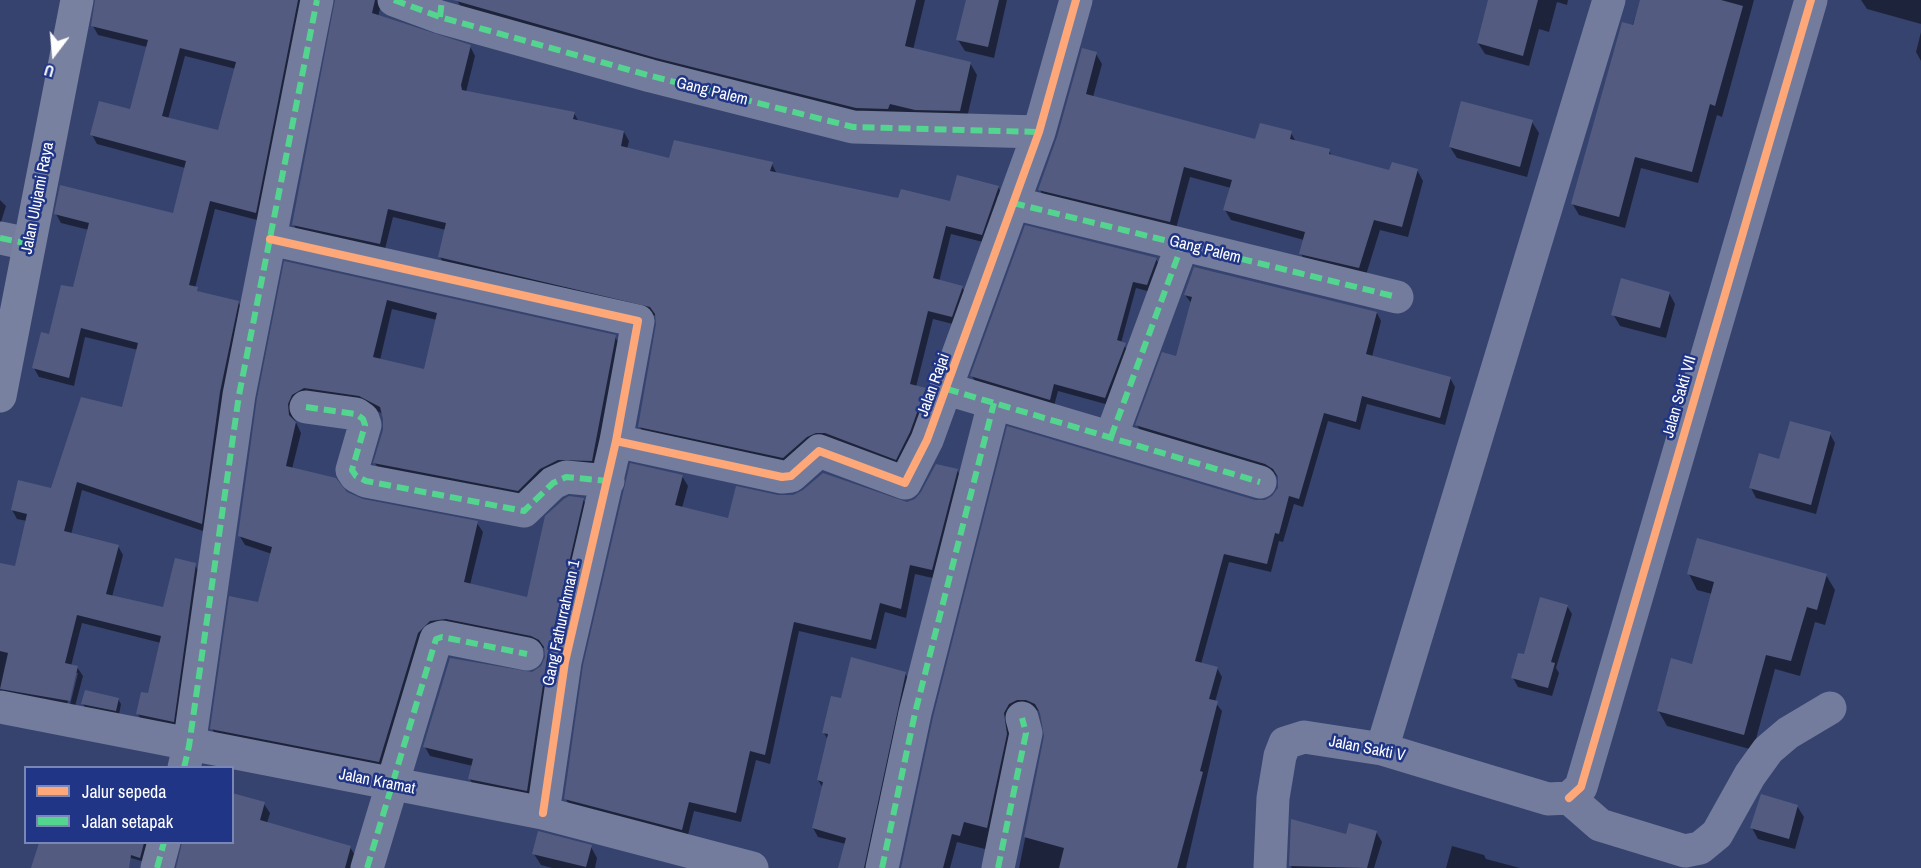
<!DOCTYPE html>
<style>
body{margin:0}
#map{position:relative;width:1921px;height:868px;overflow:hidden;background:#37436f;font-family:"Archivo Narrow",sans-serif}
canvas{display:block}
.legend{position:absolute;left:24px;top:766px;width:210px;height:78px;box-sizing:border-box;background:#203586;border:2px solid #7986b6;margin:0;padding:8px 10px;list-style:none;font-size:18px;color:#fff}
.legend li{display:flex;align-items:center;gap:12px;height:30px}
.legend b{width:30px;border:2px solid #7986b6}
.north{position:absolute;left:24px;top:24px;width:60px;height:60px;-webkit-text-stroke:4px #203586;paint-order:stroke;rotate:196deg;font-size:16px;font-weight:700;line-height:24px;text-align:center;color:#fff}
.north::after{content:'';display:block;margin:auto;width:21px;height:27px;background:#fff;clip-path:polygon(50% 0,100% 100%,50% 72%,0 100%)}
</style>
<div id="map">
<canvas width="1921" height="868"></canvas>
<ul class="legend">
<li><b style="height:8px;background:#fea87a"></b>Jalur sepeda</li>
<li><b style="height:8px;background:#53d58f"></b>Jalan setapak</li>
</ul>
<div class="north">U</div>
</div>
<script>
const context = document.querySelector('canvas').getContext('2d');
context.lineJoin = 'round';
function paint(path, color) { context.fillStyle = color; context.fill(path, 'evenodd'); }
const poly = rows => new Path2D(rows.map(r => 'M' + r).join(''));
function trace(path, color, width, dash) { context.strokeStyle = color; context.lineWidth = width; context.lineCap = dash ? 'butt' : 'round'; context.setLineDash(dash || []); context.stroke(path); }
function label(font, color, halo, rows, align = 'center') {
  context.font = font + ' "Archivo Narrow",sans-serif'; context.lineWidth = 5; context.setLineDash([]); context.textBaseline = 'middle'; context.strokeStyle = halo; context.fillStyle = color; for (const [text, x, y, turn = 0] of rows) {
    context.save(); context.translate(x, y); context.rotate((+turn || 0) * Math.PI / 180); context.textAlign = isNaN(turn) ? turn : align; if (halo) context.strokeText(text, 0, 0); context.fillText(text, 0, 0); context.restore();
  }
}
const shadow = poly([
 [97,0,306,0,261,221,215,209,195,288,200,294,238,302,243,311,206,532,82,490,71,535,118,546,123,555,112,597,164,609,195,565,200,574,178,730,143,723,138,714,149,695,161,643,82,623,71,666,77,667,83,676,74,710,69,709,78,673,75,673,66,708,0,700,0,564,16,568,27,521,17,519,12,510,52,490,123,409,138,350,85,337,74,386,39,377,34,368,74,289,89,230,61,223,56,214,174,214,185,168,97,144,92,135,132,111,147,47,98,35,93,26],
 [185,56,236,69,220,132,168,119],
 [337,0,382,0,378,17,470,46,475,56,466,92,574,113,579,122,624,132,629,141,627,149,670,160,772,164,777,174,899,200,951,203,998,187,1004,196,987,243,951,234,939,282,962,287,967,296,957,325,933,319,916,387,925,390,930,399,901,468,788,467,645,435,639,426,658,324,657,316,445,266,440,257,446,230,393,217,384,253,299,233,293,224],
 [457,0,925,0,913,50,970,63,977,75,966,122,895,121,464,13],
 [967,0,1007,0,994,58,965,51,958,40],
 [1490,0,1568,0,1567,5,1557,2,1549,32,1539,29,1529,66,1485,54,1478,43],
 [1641,0,1754,0,1722,117,1717,115,1698,183,1641,168,1625,228,1579,215,1572,203],
 [1861,0,1921,0,1921,24,1867,9],
 [1921,32,1921,61,1916,52],
 [1096,54,1102,64,1093,97,1256,140,1291,133,1296,142,1329,151,1332,156,1391,172,1417,170,1423,181,1408,237,1380,230,1365,278,1307,264,1301,254,1304,240,1231,220,1225,210,1231,188,1190,177,1175,232,1046,200,1040,190],
 [1532,122,1539,133,1527,177,1457,158,1450,147],
 [0,200,6,206,0,225],
 [1156,259,1160,266,1151,292,1136,288,1121,343,1129,351,1109,405,1058,391,1054,406,976,383,972,376],
 [286,263,615,337,621,346,597,470,524,500,381,473,375,463,385,430,383,414,366,405,292,414,301,433,292,469,362,501,477,523,483,532,470,585,528,599,583,499,588,508,532,800,475,789,470,779,473,766,430,756,425,747,543,667,547,657,546,649,537,645,452,628,385,771,218,738,212,729,259,604,272,554,245,545,239,535],
 [392,309,437,320,425,370,380,360],
 [1669,293,1675,304,1666,338,1620,326,1613,314],
 [1185,295,1377,313,1381,321,1372,357,1450,378,1455,387,1445,425,1367,404,1360,430,1328,421,1303,507,1294,504,1283,542,1279,541,1271,572,1229,562,1201,664,1217,668,1222,677,1215,702,1222,711,1186,868,1019,868,1046,737,1041,712,1032,708,1011,743,989,850,957,842,950,868,903,868,935,718,1254,501,1264,502,1273,497,1279,488,1280,478,1272,473,1142,434,1137,425,1177,358,1192,304],
 [1830,434,1835,443,1816,514,1756,498,1751,488,1780,460],
 [957,470,963,480,937,579,915,574,906,618,885,612,876,649,799,631,770,764,756,760,741,822,694,811,687,839,571,809,566,799,682,476,688,486,682,508,729,519,778,497,907,503,916,500],
 [1689,574,1826,575,1835,590,1825,625,1815,622,1800,676,1775,669,1753,750,1667,726,1658,710,1693,666,1712,594,1697,590],
 [1567,606,1572,614,1556,668,1559,673,1552,696,1518,687,1513,678,1525,656],
 [905,673,910,682,869,868,840,868,846,844,818,837,813,828,823,788,818,780,828,740,824,733,842,700],
 [118,699,121,704,119,715,86,709,83,704],
 [264,804,270,813,267,823,350,847,356,857,353,868,178,868,183,842,232,842],
 [1797,806,1804,817,1795,849,1758,839,1752,828],
 [1376,832,1382,842,1374,868,1292,868,1290,865,1347,836],
 [47,842,152,842,145,862,91,847,86,868,40,868],
 [1452,846,1484,855,1486,859,1520,868,1446,868],
 [591,847,597,858,595,868,552,868,541,865,534,854]
]);
const building = poly([
 [95,0,298,0,256,213,210,201,189,285,198,287,197,291,239,301,220,392,202,524,77,482,64,531,119,545,106,594,163,607,175,558,196,563,174,722,136,714,141,692,148,693,161,636,77,615,65,663,78,666,70,701,0,689,8,653,0,651,0,563,15,566,27,514,11,510,18,480,51,488,81,397,122,407,138,343,81,328,69,378,32,368,41,332,49,334,61,285,73,287,89,223,54,214,60,185,173,213,186,161,90,135,99,101,130,109,148,40,91,26],
 [180,48,236,62,218,130,162,116],
 [335,0,375,0,372,13,471,45,461,85,462,90,575,112,573,119,624,131,621,146,669,158,674,140,773,162,770,171,898,198,901,189,950,201,957,175,999,186,982,235,946,226,933,278,963,286,952,317,928,311,910,384,926,388,910,432,896,460,825,433,816,433,807,437,783,458,638,427,656,324,655,314,650,307,438,257,446,223,388,209,380,244,292,225],
 [453,0,916,0,905,46,971,62,960,111,915,110,890,104,888,109,856,108,656,58],
 [966,0,999,0,988,47,956,40],
 [1488,0,1538,0,1523,56,1477,43],
 [1640,0,1721,0,1743,6,1715,106,1710,104,1692,172,1635,157,1619,217,1571,204,1622,22,1633,25],
 [1082,48,1097,52,1086,94,1255,139,1260,123,1292,131,1290,139,1330,149,1329,154,1389,170,1392,162,1418,169,1402,227,1374,220,1359,268,1299,254,1305,232,1223,210,1232,180,1184,167,1170,222,1038,190,1057,137],
 [1461,101,1533,120,1520,167,1449,147],
 [1025,225,1157,258,1147,285,1133,282,1117,340,1126,343,1105,398,1054,384,1050,400,970,376],
 [284,261,616,335,592,461,558,460,540,469,518,491,373,463,383,430,383,419,380,407,359,396,304,388,292,395,288,404,289,415,296,422,286,466,336,478,347,492,363,499,478,521,464,582,527,597,545,516,564,499,569,496,584,498,547,658,527,791,468,779,473,759,423,747,450,658,532,672,541,666,545,657,544,647,539,640,531,636,446,619,430,621,418,633,379,762,210,729,229,596,258,602,272,547,238,536,257,398],
 [387,300,437,313,424,369,373,357],
 [1194,267,1377,312,1366,354,1451,377,1440,418,1362,396,1356,422,1324,413,1299,499,1289,496,1279,534,1275,533,1267,564,1224,554,1195,661,1218,667,1209,699,1218,701,1200,771,1203,772,1177,868,1059,868,1064,848,1024,837,1044,736,1040,713,1035,704,1026,700,1017,700,1009,704,1004,713,1007,734,987,828,964,822,960,836,952,834,943,868,901,868,933,717,1007,426,1255,500,1265,500,1272,496,1278,488,1278,477,1273,469,1265,464,1135,425,1162,352,1176,356,1192,297,1184,295],
 [1621,278,1670,292,1660,328,1611,315],
 [1790,421,1831,432,1811,505,1749,488,1759,453,1779,459],
 [630,463,683,475,675,505,728,518,736,486,778,495,793,495,803,490,823,473,907,502,915,499,921,492,936,464,958,469,932,570,910,565,901,609,880,603,871,640,794,622,765,755,750,751,736,813,689,802,682,830,564,799,583,665],
 [1697,538,1827,574,1817,610,1807,607,1791,661,1766,655,1744,735,1657,711,1671,658,1692,664,1714,582,1687,574],
 [1540,597,1568,605,1551,662,1555,663,1548,688,1511,678,1518,653,1524,654],
 [851,657,906,672,864,868,838,868,846,838,812,828,823,782,817,780,828,734,822,733,831,696,841,698],
 [85,690,119,698,116,711,81,704],
 [232,793,265,802,260,820,351,846,345,868,176,868,182,843,232,843],
 [1761,794,1798,805,1789,839,1750,828],
 [1291,819,1346,834,1349,823,1377,831,1367,868,1289,866],
 [538,831,592,845,586,867,532,854],
 [39,843,144,843,140,858,131,855,129,868,31,868]
]);
const street = poly([
 [394,0,440,17,651,76,853,127,1039,132],
 [1013,203,1397,297],
 [0,238,29,244],
 [270,239,638,321,616,441,565,662,543,813],
 [947,389,1260,482],
 [306,407,356,414,363,419,365,425,352,470,356,476,366,481,524,511,553,483,566,477,608,481],
 [1111,437,1182,245],
 [616,441,782,477,791,476,819,451,905,483,927,440,1039,132,1076,0],
 [0,707,543,813,752,868],
 [1382,749,1609,0],
 [184,768,189,746,239,395,317,0],
 [1569,798,1581,787,1811,0],
 [1569,798,1600,825,1685,851,1700,848,1717,834,1750,775,1768,750,1788,733,1830,708],
 [157,868,164,842],
 [367,868,436,639,442,637,527,654],
 [882,868,915,713,994,403],
 [998,868,1026,733,1022,718],
 [1270,868,1273,798,1280,756,1285,743,1304,737,1382,749,1548,799,1569,798]
]);
const secondary = poly([
 [0,396,77,0]
]);
const quiet = poly([
 [394,0,440,17,651,76,853,127,1039,132,1038,135],
 [440,17,442,0],
 [1013,203,1397,297],
 [0,238,29,244],
 [947,389,1260,482],
 [306,407,356,414,363,419,365,425,352,470,356,476,366,481,524,511,553,483,566,477,608,481],
 [1111,437,1182,245],
 [184,768,189,746,239,395,317,0],
 [157,868,164,842],
 [367,868,436,639,442,637,527,654],
 [882,868,915,713,994,403],
 [998,868,1026,733,1022,718]
]);
const cycleway = poly([
 [270,239,638,321,616,441,565,662,543,813],
 [616,441,782,477,791,476,819,451,905,483,927,440,1039,132,1076,0],
 [1569,798,1581,787,1811,0]
]);
const streetNames = [
 ["Gang Palem",712,92,14],
 ["Jalan Ulujami Raya",38,198,-79],
 ["Gang Palem",1205,250,14],
 ["Jalan Rajai",934,385,-70],
 ["Jalan Sakti VII",1680,397,-74],
 ["Gang Fathurrahman 1",562,623,-78],
 ["Jalan Sakti V",1367,749,11],
 ["Jalan Kramat",377,782,11]
];
paint(shadow, '#0007');
paint(building, '#535c80');
trace(street, '#737c9d', 33);
trace(secondary, '#7981a0', 33);
trace(quiet, '#53d58f', 6, [12, 6]);
trace(cycleway, '#fea87a', 8);
label('16px', '#fff', '#203586', streetNames);
</script>
